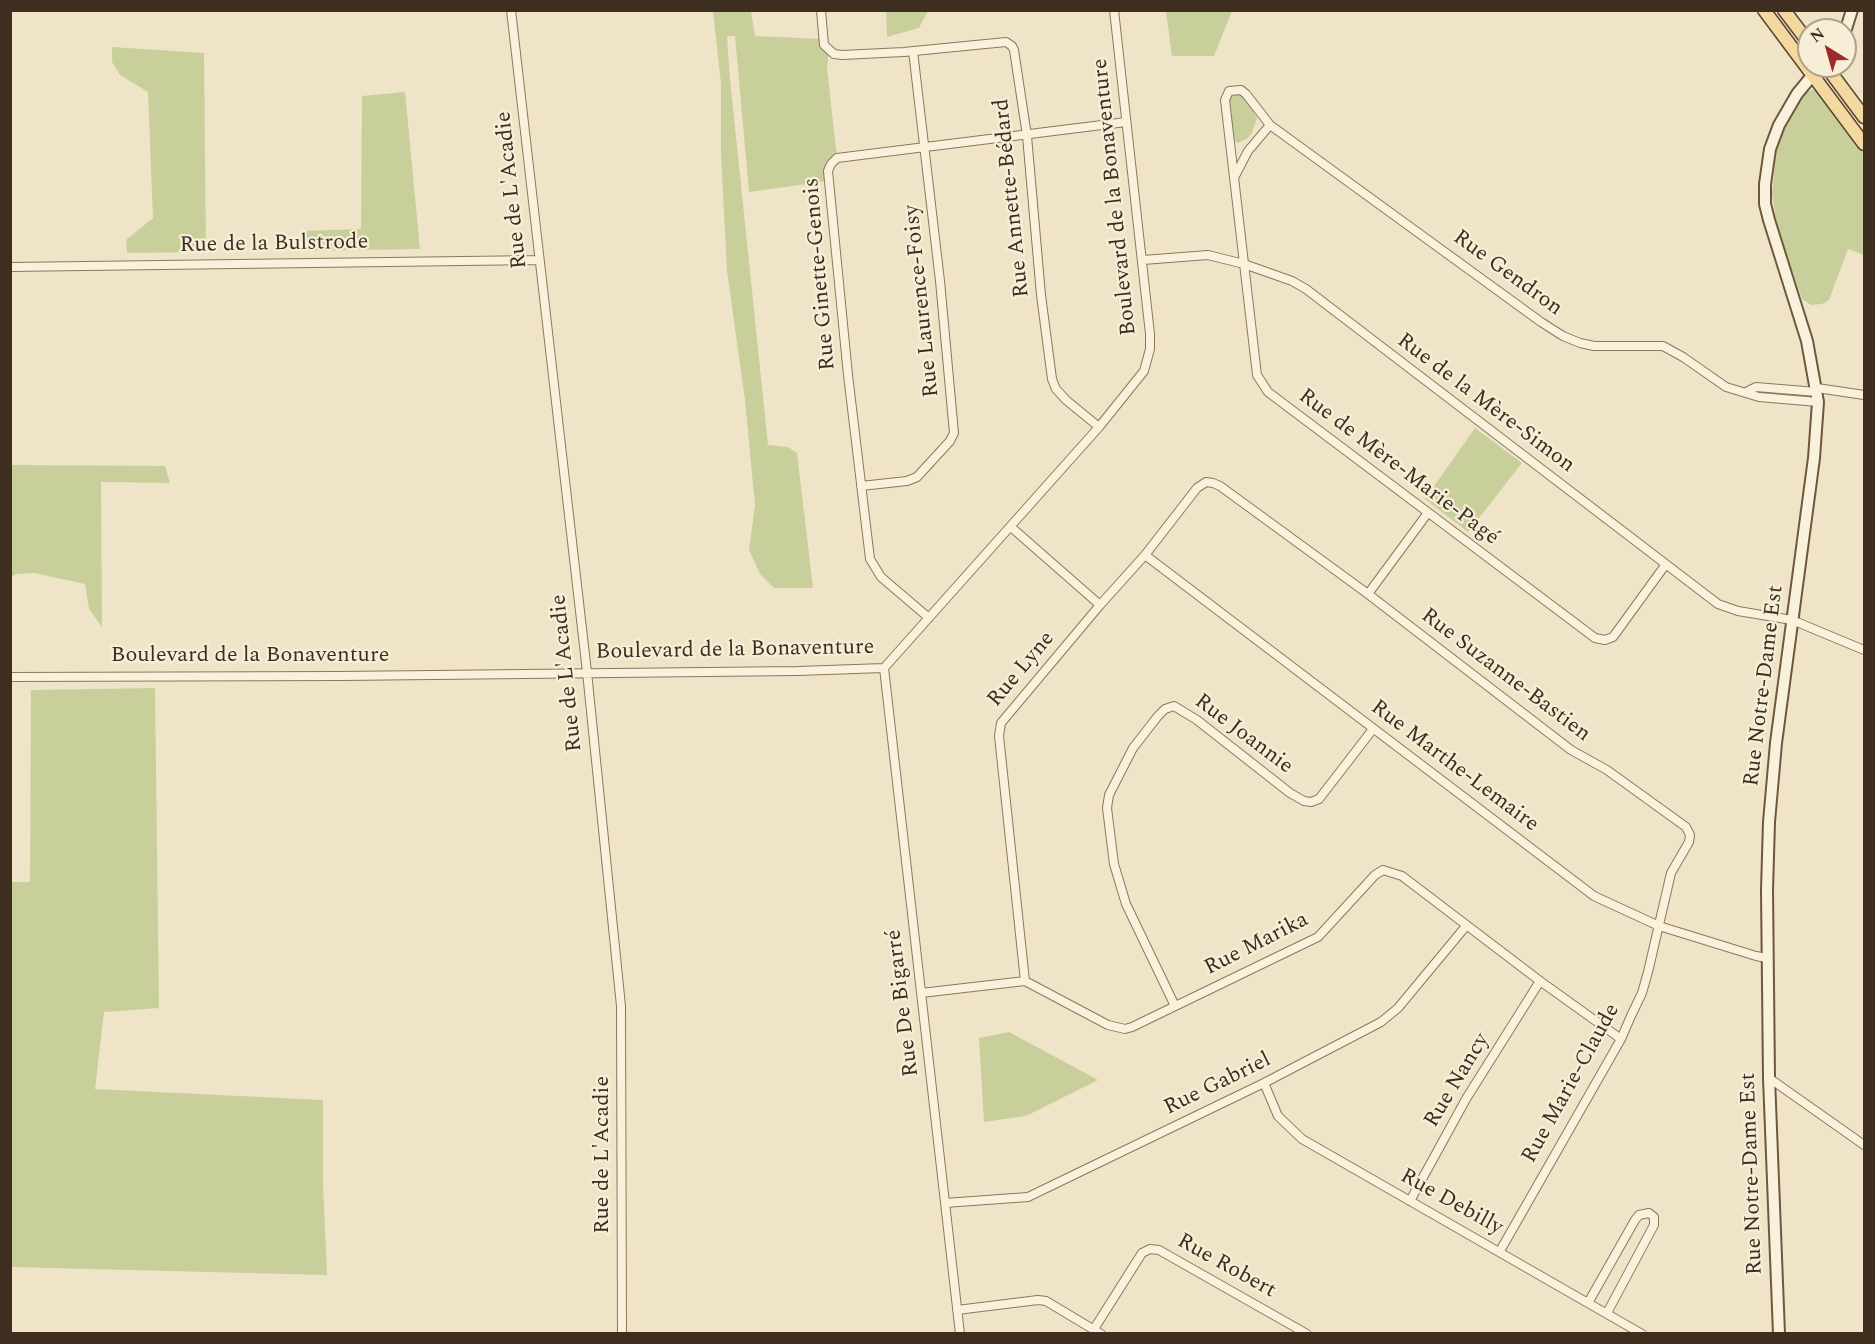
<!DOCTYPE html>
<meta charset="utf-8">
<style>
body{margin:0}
#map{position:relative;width:1875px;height:1344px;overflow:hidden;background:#f0e4c8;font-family:Spectral,serif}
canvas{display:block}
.frame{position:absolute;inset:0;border:12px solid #3d2e20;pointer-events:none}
.north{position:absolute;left:1797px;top:18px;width:60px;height:60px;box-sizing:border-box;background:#f7eed8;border:2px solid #ada18e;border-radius:50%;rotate:323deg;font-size:16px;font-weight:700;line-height:24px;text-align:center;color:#3d2e20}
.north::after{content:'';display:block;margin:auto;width:21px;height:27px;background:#9e2a2b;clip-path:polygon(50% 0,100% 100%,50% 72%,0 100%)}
</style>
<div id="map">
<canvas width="1875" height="1344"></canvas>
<div class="frame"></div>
<div class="north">N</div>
</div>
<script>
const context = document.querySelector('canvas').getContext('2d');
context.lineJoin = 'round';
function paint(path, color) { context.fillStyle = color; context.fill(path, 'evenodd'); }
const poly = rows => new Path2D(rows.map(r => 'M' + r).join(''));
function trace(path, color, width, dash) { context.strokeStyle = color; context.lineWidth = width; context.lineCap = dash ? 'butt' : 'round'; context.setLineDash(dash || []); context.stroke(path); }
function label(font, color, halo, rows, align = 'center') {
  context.font = font + ' Spectral,serif'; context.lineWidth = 4.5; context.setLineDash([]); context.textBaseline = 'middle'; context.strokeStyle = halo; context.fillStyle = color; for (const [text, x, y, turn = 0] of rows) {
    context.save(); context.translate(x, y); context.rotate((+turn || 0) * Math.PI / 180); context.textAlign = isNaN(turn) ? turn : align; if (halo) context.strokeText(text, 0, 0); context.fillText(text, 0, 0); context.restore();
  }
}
const green = poly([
 [713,11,751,11,755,36,823,39,829,50,827,68,837,158,828,181,749,192,735,36,727,36,730,79,768,445,788,447,797,453,813,588,774,588,760,574,749,550,755,505,745,400,727,271,721,155,721,84],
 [886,11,886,10,928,11,919,28,887,37],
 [1166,11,1232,11,1214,56,1172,56],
 [112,47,204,53,206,252,127,253,126,240,153,218,148,92,120,75,112,62],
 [1816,89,1864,155,1864,255,1848,249,1829,300,1822,304,1811,305,1802,299,1777,227,1772,194,1777,143,1787,117,1803,92],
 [405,92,420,249,301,251,300,231,361,229,362,96],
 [1233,94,1241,95,1246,99,1257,118,1252,133,1248,138,1238,143,1232,138,1227,104,1229,96],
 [1475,428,1522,463,1468,532,1425,499],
 [11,465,165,466,170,483,101,482,102,627,89,609,85,584,34,573,17,574,11,577],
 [155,688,159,1008,104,1012,95,1089,323,1100,323,1183,327,1275,11,1267,10,882,30,882,31,690],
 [1009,1032,1098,1080,1026,1116,984,1122,979,1038]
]);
const street = poly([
 [511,10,587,672,621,1006,622,1334],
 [821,10,824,45,834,54,842,55,904,52,1006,42,1012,46,1014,50,1027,136,1041,295,1052,379,1056,389,1066,400,1099,427],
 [1235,176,1248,151,1270,125],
 [1143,260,1208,255,1244,264,1292,281,1306,289,1718,604,1738,611,1792,620,1864,650],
 [10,267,539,260],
 [1817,388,1864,395],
 [1746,392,1756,387,1817,392],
 [861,486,907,481,917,477,950,441,954,433,940,281,913,51],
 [1011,527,1100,605],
 [1145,555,1594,896,1659,926,1756,956,1767,958],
 [1666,564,1613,637,1605,640,1595,638,1268,392,1257,375,1225,100,1229,91,1241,90,1246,94,1270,125,1541,322,1563,336,1580,343,1594,346,1663,346,1683,357,1726,387,1759,397,1818,402],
 [1368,594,1427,514],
 [929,618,881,577,870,559,848,375,828,171,831,164,837,158,1126,122],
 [884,668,960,1334],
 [10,677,341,676,798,671,884,668,1099,427,1144,371,1150,349,1150,334,1114,10],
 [1025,981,999,736,1001,723,1100,605,1145,555,1197,488,1206,482,1213,483,1220,486,1368,594,1571,750,1607,770,1686,827,1690,835,1689,842,1671,873,1648,972,1642,993,1631,1016,1621,1039,1500,1251],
 [921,993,1025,981,1108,1025,1125,1029,1132,1027,1318,937,1375,875,1383,870,1402,876,1540,981,1621,1039],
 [1175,1006,1126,904,1114,864,1107,808,1109,795,1133,748,1158,716,1165,709,1174,706,1197,720,1290,793,1304,801,1311,802,1319,799,1373,729],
 [1769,1078,1864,1145],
 [1264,1083,1278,1116,1302,1139,1642,1334],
 [1410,1201,1466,1099,1540,981],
 [945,1203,1028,1197,1264,1083,1381,1022,1398,1008,1466,926],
 [1588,1303,1635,1220,1639,1215,1649,1213,1654,1217,1654,1225,1607,1313],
 [957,1310,1038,1300,1046,1301,1101,1334],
 [1094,1329,1142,1253,1150,1249,1159,1250,1307,1334]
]);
const secondary = poly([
 [1845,32,1852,10],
 [1779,1334,1769,1078,1767,890,1769,822,1776,743,1814,458,1818,402,1807,341,1769,220,1765,204,1765,184,1770,149,1779,125,1797,94,1820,66]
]);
const primary = poly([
 [1764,10,1864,144],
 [1784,10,1809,43],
 [1826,66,1864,117]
]);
const streetNames = [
 ["Rue de L'Acadie",513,190,-96],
 ["Boulevard de la Bonaventure",1116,197,-96],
 ["Rue Annette-Bédard",1013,198,-96],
 ["Rue de la Bulstrode",274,245,-1],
 ["Rue Ginette-Genois",821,274,-95],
 ["Rue Gendron",1507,274,36],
 ["Rue Laurence-Foisy",923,301,-96],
 ["Rue de la Mère-Simon",1485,404,37],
 ["Rue de Mère-Marie-Pagé",1398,468,37],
 ["Boulevard de la Bonaventure",735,651,-1],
 ["Boulevard de la Bonaventure",250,657],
 ["Rue Lyne",1022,670,-50],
 ["Rue de L'Acadie",568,673,-96],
 ["Rue Suzanne-Bastien",1505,676,37],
 ["Rue Notre-Dame Est",1765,686,-83],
 ["Rue Joannie",1243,735,37],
 ["Rue Marthe-Lemaire",1454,767,37],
 ["Rue Marika",1257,945,-27],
 ["Rue De Bigarré",904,1003,-97],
 ["Rue Nancy",1458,1081,-59],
 ["Rue Marie-Claude",1572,1084,-61],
 ["Rue Gabriel",1218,1085,-26],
 ["Rue de L'Acadie",604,1155,-90],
 ["Rue Notre-Dame Est",1753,1174,-92],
 ["Rue Debilly",1451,1203,29],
 ["Rue Robert",1226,1267,29]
];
paint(green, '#c9cf9b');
trace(street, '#8d765c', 10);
trace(secondary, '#6f573f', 14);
trace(primary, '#5b4430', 15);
trace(street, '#faf1dc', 8);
trace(secondary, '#faf1dc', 10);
trace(primary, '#f3d9a0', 12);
label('22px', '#3d2e20', '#f7eed8', streetNames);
</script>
